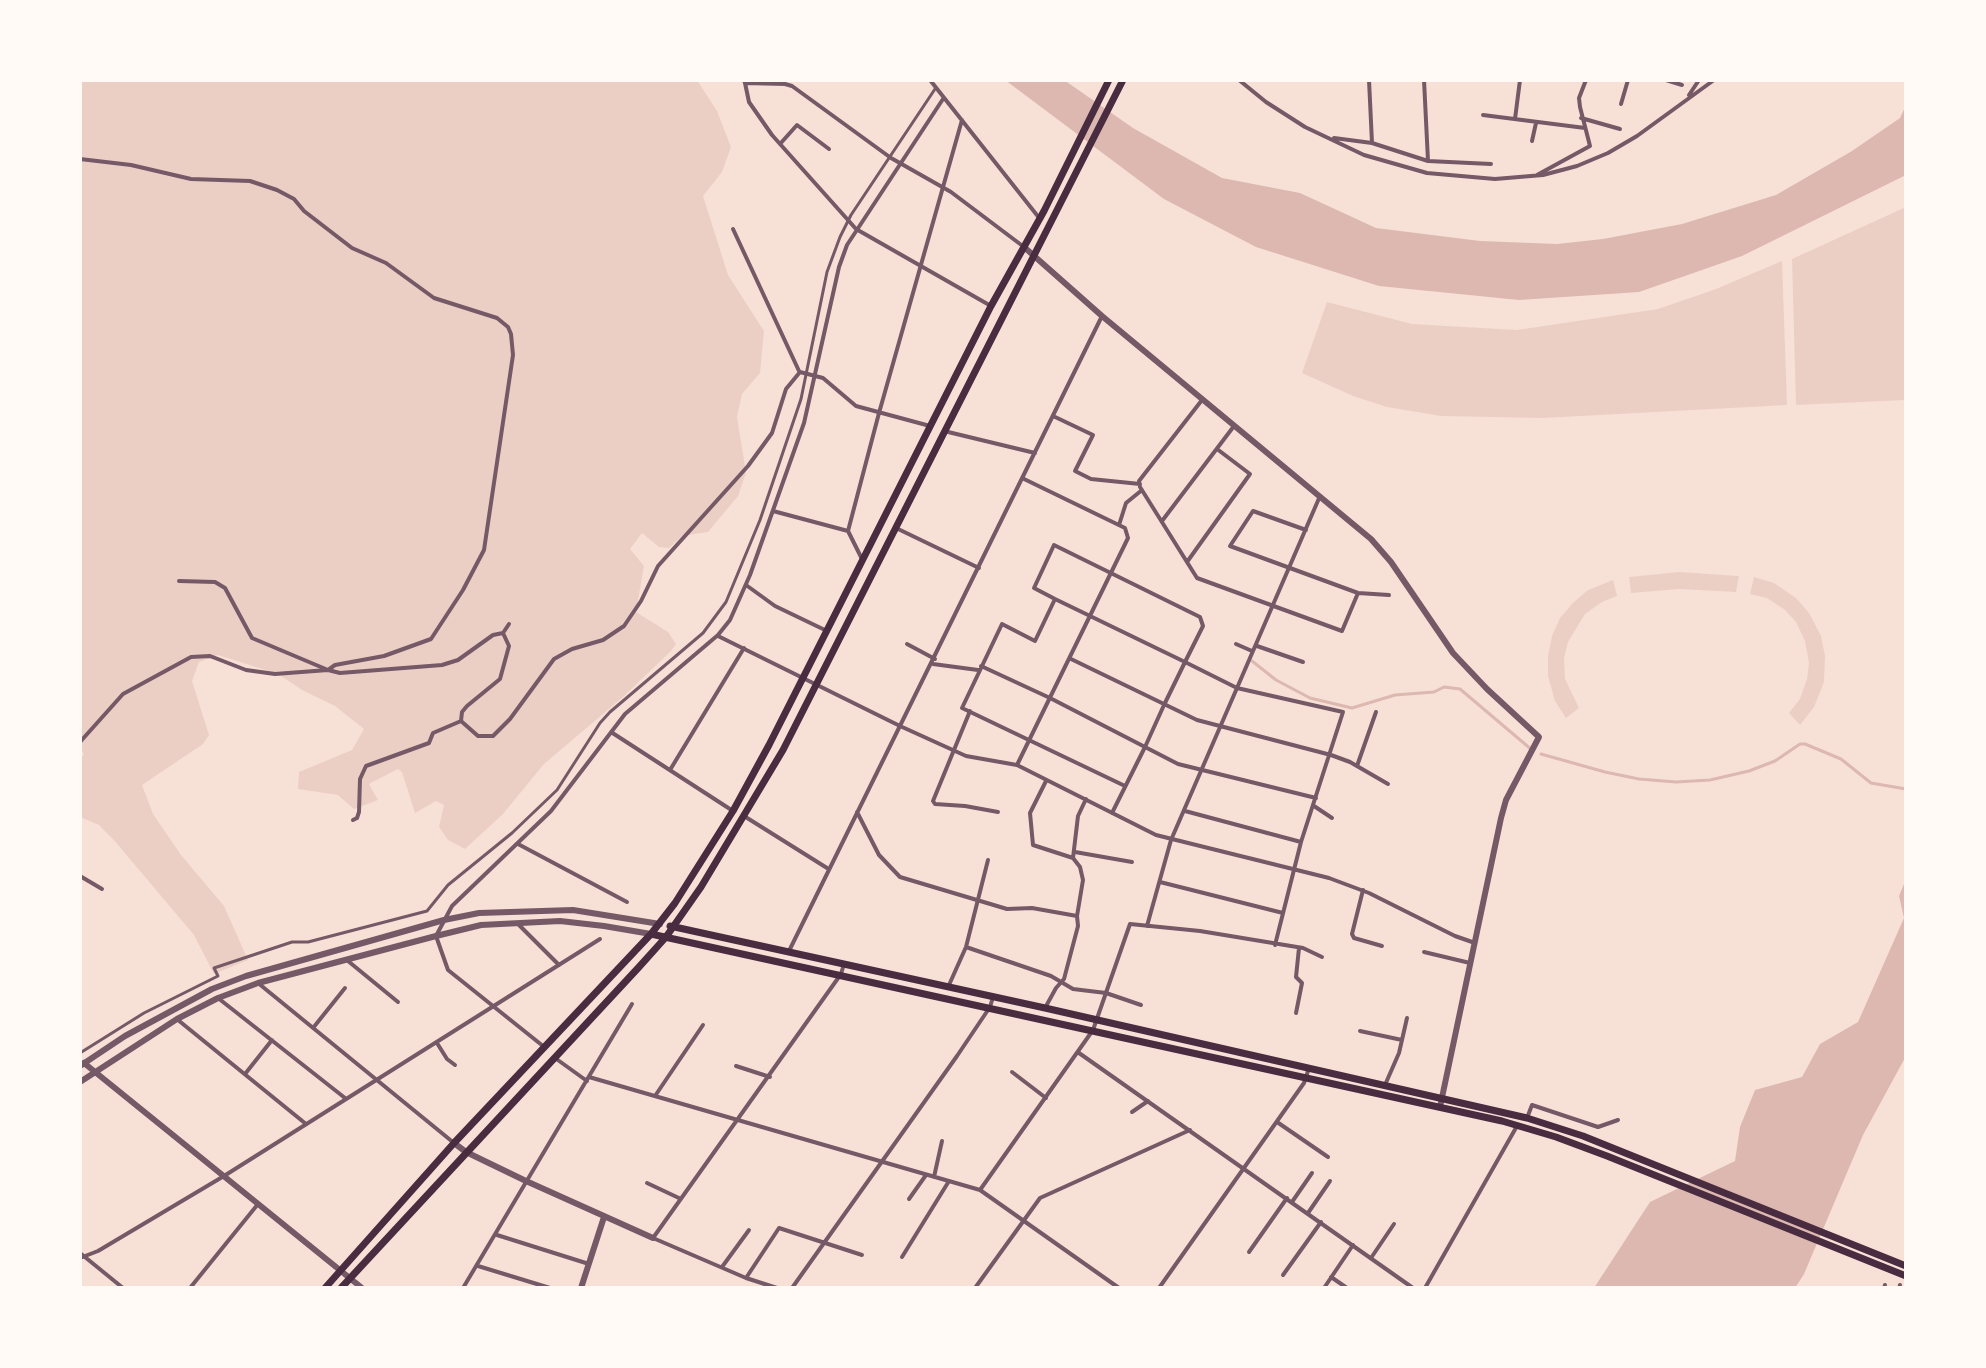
<!DOCTYPE html>
<style>
body{margin:0}
#map{position:relative;width:1986px;height:1368px;overflow:hidden;background:#f7e1d7;font-family:"Varela Round",sans-serif}
canvas{display:block}
.frame{position:absolute;inset:0;border:82px solid #fffaf5;pointer-events:none}
</style>
<div id="map">
<canvas width="1986" height="1368"></canvas>
<div class="frame"></div>
</div>
<script>
const context = document.querySelector('canvas').getContext('2d');
context.lineJoin = 'round';
function paint(path, color) { context.fillStyle = color; context.fill(path, 'evenodd'); }
const poly = rows => new Path2D(rows.map(r => 'M' + r).join(''));
function trace(path, color, width, dash) { context.strokeStyle = color; context.lineWidth = width; context.lineCap = dash ? 'butt' : 'round'; context.setLineDash(dash || []); context.stroke(path); }
const green = poly([
 [80,80,697,80,717,111,731,147,722,172,703,196,728,275,764,331,760,373,742,394,737,417,746,473,738,496,708,532,682,536,669,548,659,547,642,533,630,549,644,566,636,612,668,632,676,644,670,652,623,697,544,764,503,814,465,849,448,840,439,827,444,805,436,801,415,813,402,772,398,769,369,784,378,800,354,809,338,795,298,789,299,772,352,750,364,729,335,706,302,690,278,674,218,655,199,662,192,681,209,735,203,744,142,785,153,814,181,855,224,906,248,960,214,974,194,935,113,839,99,825,80,817,80,759,84,754,80,748],
 [1906,207,1906,400,1796,405,1792,259],
 [1782,261,1787,405,1543,418,1441,416,1387,407,1353,396,1302,373,1327,302,1412,324,1517,330,1658,309,1716,289],
 [1679,572,1739,576,1736,592,1679,589,1631,593,1629,577],
 [1754,577,1774,583,1796,598,1809,613,1821,636,1825,656,1824,682,1814,707,1800,725,1789,713,1800,699,1807,679,1809,663,1805,641,1796,622,1785,610,1767,598,1750,594],
 [1613,580,1617,596,1602,602,1585,614,1568,642,1564,658,1565,679,1579,708,1566,718,1555,701,1548,676,1548,656,1552,636,1560,618,1573,603,1588,590]
]);
const water = poly([
 [1005,80,1064,80,1133,128,1222,178,1300,193,1376,228,1480,241,1557,244,1603,239,1682,224,1776,195,1852,151,1900,118,1906,105,1906,175,1742,256,1639,292,1519,300,1379,286,1256,247,1164,199],
 [1906,879,1906,1056,1863,1135,1804,1274,1795,1288,1594,1288,1650,1202,1735,1161,1740,1127,1755,1090,1802,1077,1820,1044,1858,1022,1904,918,1899,896]
]);
const stream = poly([
 [1252,661,1276,680,1310,698,1352,708,1395,695,1434,692,1444,687,1460,689,1532,750],
 [1541,754,1605,772,1639,779,1676,782,1710,780,1749,771,1775,761,1800,744,1805,744,1841,759,1871,783,1906,789]
]);
const pedestrian = poly([
 [80,1053,144,1013,218,976,214,968,292,942,308,942,427,911,448,885,512,833,557,790,600,723,610,712,703,633,726,602,760,520,801,399,827,272,840,237,851,215,935,89]
]);
const minor = poly([
 [744,80,745,83,785,84,792,86,891,158,951,192,1024,247],
 [930,80,1040,219],
 [1239,80,1266,102,1305,127,1364,155,1427,173,1495,179,1543,175,1577,166,1608,153,1637,136,1714,80],
 [1369,80,1372,143],
 [1666,80,1682,85],
 [745,83,749,102,772,135,856,229,991,306],
 [1689,95,1699,80],
 [1621,104,1628,80],
 [1483,115,1585,128],
 [1581,118,1620,129],
 [1515,119,1520,80],
 [1334,138,1372,143,1428,161,1424,80],
 [1532,141,1536,123],
 [780,144,797,125,829,149],
 [80,159,131,165,191,179,250,181,277,190,294,199,304,211,352,248,386,263,434,298,497,318,508,327,511,334,513,355,484,550,463,590,431,639,384,656,335,665,328,670,252,638,225,588,215,582,179,581],
 [1428,161,1491,164],
 [1537,175,1590,146,1580,107,1579,98,1586,80],
 [733,229,799,371],
 [1202,400,1139,481,1140,487,1197,578,1342,631,1358,593],
 [1053,416,1093,435,1075,471,1091,479,1140,484],
 [944,431,1035,453],
 [773,511,848,531],
 [1162,521,1234,426],
 [1119,525,1126,503,1142,490],
 [896,528,979,568],
 [1306,530,1253,511,1230,546,1358,593,1389,595],
 [862,559,848,531,879,413,962,120],
 [1187,562,1250,474,1217,449],
 [746,585,775,606,827,631],
 [1055,599,1035,641,1002,624,962,708,1125,786],
 [718,636,900,726,966,756,1017,765,1156,835,1329,878,1369,893,1455,936,1475,943],
 [907,644,935,659],
 [1236,644,1252,651],
 [1257,646,1303,662],
 [1071,659,1197,720,1331,755,1350,762,1388,784],
 [933,664,978,670],
 [981,666,1050,698,1178,764,1316,798],
 [970,711,933,801,935,804,965,806,998,812],
 [461,721,478,736,493,736,510,719,554,659,572,649,603,640,624,626,641,601,658,566,748,466,772,433,786,389,800,372,823,378,856,406,930,426],
 [611,732,733,811],
 [80,742,123,694,191,657,210,656,246,670,275,674,328,670,340,673,442,665,458,660,493,635,503,633,509,624],
 [1017,765,1128,538,1125,528,1022,478],
 [1357,766,1376,712],
 [670,770,744,648],
 [1046,781,1030,813,1033,845,1073,858,1078,816,1086,799],
 [1314,806,1332,818],
 [1185,811,1301,842],
 [857,812,879,855,900,877,1007,909,1032,908,1077,916],
 [1112,813,1145,747,1164,705,1185,662,1203,626,1200,617,1054,545,1034,588,1055,599,1185,662,1237,688,1320,496],
 [744,816,827,868],
 [353,820,357,818,359,812,360,779,366,766,429,743,433,733,461,721,462,712,467,706,500,679,509,646,503,633],
 [518,844,627,902],
 [1075,852,1132,862],
 [80,876,102,889],
 [1160,882,1283,913],
 [1363,890,1352,934,1354,938,1382,946],
 [518,924,559,965],
 [1147,926,1171,840,1237,688,1343,712,1301,842,1275,945],
 [966,947,1051,976,1073,989,1106,993,1141,1005],
 [789,951,1102,316],
 [1424,952,1470,963],
 [348,961,398,1002],
 [258,983,454,1143],
 [949,985,966,947,988,860],
 [218,998,345,1098],
 [1045,1008,1056,988,1064,979,1078,926,1077,916,1083,880,1080,867,1073,858],
 [1296,1013,1302,983,1296,977,1299,948],
 [178,1020,306,1124],
 [313,1028,345,988],
 [1360,1031,1402,1040],
 [437,1043,447,1059,455,1065],
 [543,1046,448,970,436,936,452,906,551,811,625,714,718,635,730,620,750,575,804,423,839,267,847,245,943,99],
 [1079,1053,1413,1288],
 [555,1058,587,1081],
 [736,1066,770,1077],
 [1012,1072,1046,1098],
 [245,1074,272,1040],
 [589,1077,980,1190,1119,1288],
 [1385,1085,1399,1053,1407,1018],
 [655,1096,703,1025],
 [1132,1112,1148,1101],
 [1527,1118,1532,1105,1598,1127,1618,1120],
 [1277,1122,1328,1157],
 [934,1177,942,1141],
 [647,1183,681,1199],
 [980,1190,1093,1030,1130,924,1200,931,1303,948,1322,957],
 [909,1199,926,1175],
 [1292,1202,1312,1173],
 [1308,1213,1330,1181],
 [497,1235,589,1264],
 [1249,1252,1287,1198],
 [80,1253,123,1288],
 [902,1257,949,1181],
 [80,1258,98,1251,224,1176,600,939],
 [1371,1258,1394,1224],
 [478,1266,550,1288],
 [722,1267,749,1230],
 [1283,1275,1321,1222],
 [1331,1277,1347,1288],
 [746,1278,779,1228,862,1255],
 [190,1288,258,1204],
 [463,1288,632,1004],
 [777,1288,746,1278,653,1238,841,974,844,964],
 [792,1288,957,1056,990,1007,993,997],
 [975,1288,1040,1198,1190,1130],
 [1159,1288,1304,1083,1309,1068],
 [1324,1288,1353,1245],
 [1425,1288,1517,1126],
 [1884,1288,1885,1285],
 [1899,1288,1900,1285]
]);
const tertiary = poly([
 [1024,247,1102,316,1371,539,1391,562,1453,653,1487,689,1539,737,1506,800,1501,818,1440,1107],
 [84,1063,362,1288],
 [80,1066,125,1036,212,989,246,976,444,920,479,913,573,910,660,924],
 [80,1082,177,1019,218,998,258,983,436,936,481,925,560,921,604,926,651,934],
 [454,1143,466,1152,526,1181,653,1238],
 [581,1288,604,1217]
]);
const trunk = poly([
 [670,926,1045,1008,1527,1118,1583,1136,1906,1266],
 [651,934,1502,1121,1556,1137,1607,1156,1906,1276],
 [325,1288,454,1143,651,934,675,903,733,811,769,745,991,306,1044,211,1109,80],
 [341,1288,639,967,666,937,701,887,783,750,1123,80]
]);
paint(green, '#ebcfc5');
paint(water, '#dcb8b0');
trace(stream, '#dcb8b0', 3);
trace(pedestrian, '#755966', 3);
trace(minor, '#755966', 4);
trace(tertiary, '#755966', 6);
trace(trunk, '#4a2c40', 7);
</script>
